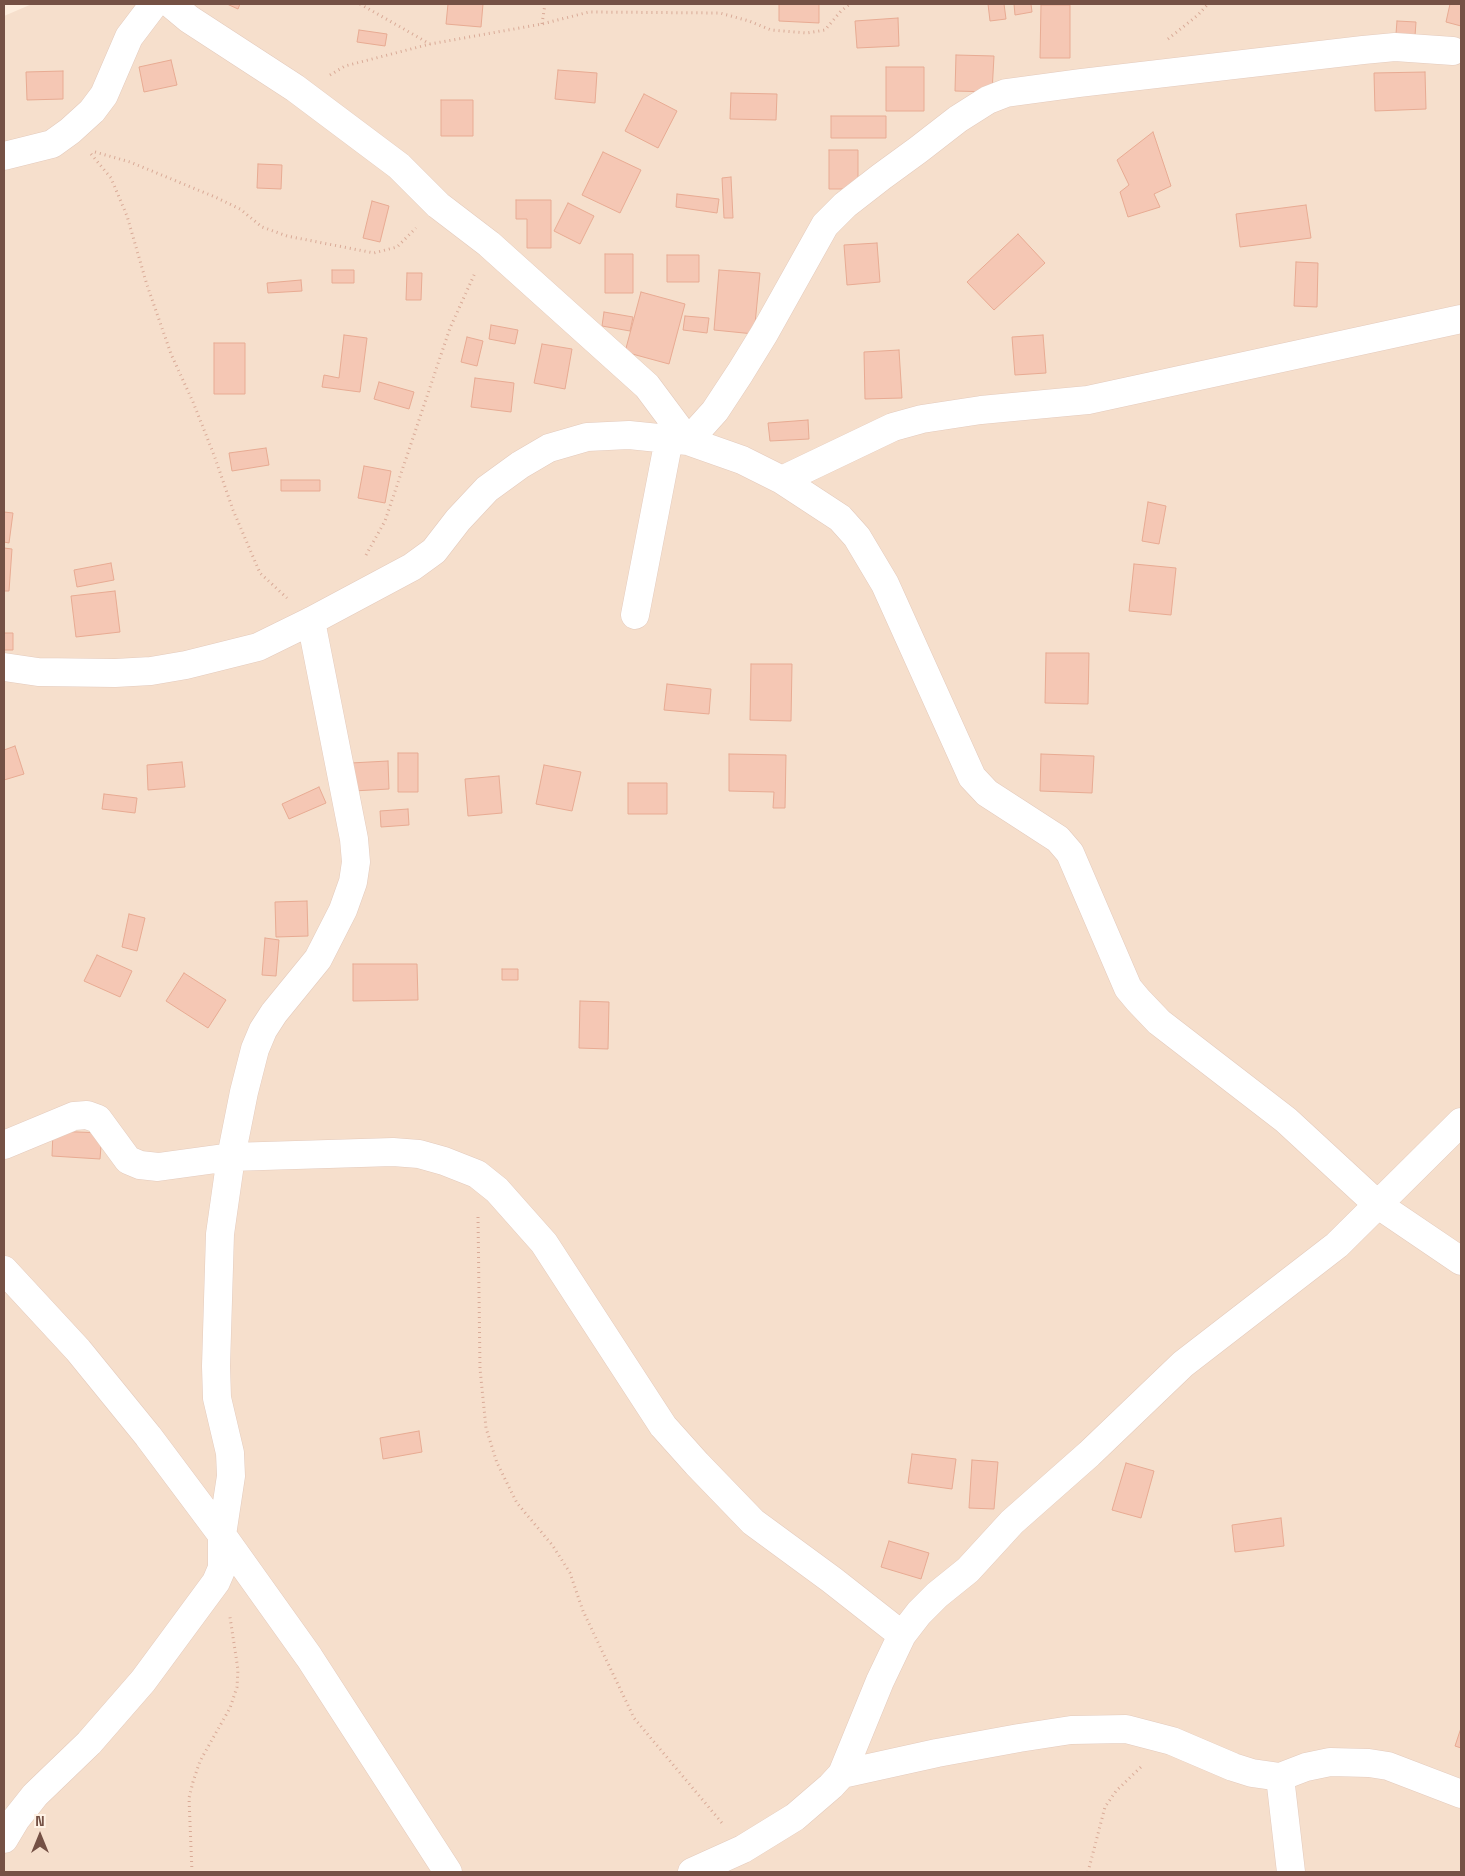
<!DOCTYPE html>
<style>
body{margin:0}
#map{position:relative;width:1465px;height:1876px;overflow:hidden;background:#feeede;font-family:"Space Grotesk",sans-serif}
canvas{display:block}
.frame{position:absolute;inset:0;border:5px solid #755145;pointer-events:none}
.north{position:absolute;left:15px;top:1811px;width:50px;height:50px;-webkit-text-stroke:4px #fff2e5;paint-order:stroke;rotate:0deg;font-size:14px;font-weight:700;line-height:20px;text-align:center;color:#755145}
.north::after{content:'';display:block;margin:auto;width:18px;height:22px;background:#755145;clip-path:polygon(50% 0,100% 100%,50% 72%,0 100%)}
</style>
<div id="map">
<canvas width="1465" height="1876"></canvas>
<div class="frame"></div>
<div class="north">N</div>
</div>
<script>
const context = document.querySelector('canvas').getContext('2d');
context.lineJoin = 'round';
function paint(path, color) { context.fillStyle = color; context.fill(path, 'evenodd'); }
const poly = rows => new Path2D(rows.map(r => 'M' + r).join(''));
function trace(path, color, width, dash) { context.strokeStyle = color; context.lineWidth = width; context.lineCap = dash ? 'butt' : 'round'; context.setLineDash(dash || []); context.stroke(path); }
const residential = poly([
 [32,4,1461,4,1461,1872,4,1872,4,16]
]);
const building = poly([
 [227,4,240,4,238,9,227,4],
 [448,4,483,4,481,27,446,24,448,4],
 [779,4,819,4,819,23,779,21,779,4],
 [988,4,1004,4,1006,19,990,21,988,4],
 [1014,4,1031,4,1032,12,1015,15,1014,4],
 [1450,4,1461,4,1461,26,1446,22,1450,4],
 [1041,5,1070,5,1070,58,1040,58,1041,5],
 [898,18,899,46,857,48,855,21,898,18],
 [1397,21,1416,22,1415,36,1396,34,1397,21],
 [359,30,387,34,385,46,357,42,359,30],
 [956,55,994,56,992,92,955,91,956,55],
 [171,60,177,85,144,92,139,67,171,60],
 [886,67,924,67,924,111,886,111,886,67],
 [558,70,597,73,595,103,555,99,558,70],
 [63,71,63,99,27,100,26,72,63,71],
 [1425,72,1426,109,1375,111,1374,73,1425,72],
 [731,93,777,94,776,120,730,119,731,93],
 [644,94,677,111,658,148,625,131,644,94],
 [441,100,473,100,473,136,441,136,441,100],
 [831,116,886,116,886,138,831,138,831,116],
 [1153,132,1171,186,1154,194,1160,207,1128,217,1120,192,1129,185,1117,160,1153,132],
 [829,150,858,150,858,189,829,189,829,150],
 [603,152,641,170,620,213,582,195,603,152],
 [258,164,282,165,281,189,257,188,258,164],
 [731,177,733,218,724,218,722,178,731,177],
 [677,194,719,199,717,213,676,207,677,194],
 [516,200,551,200,551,248,527,248,527,219,516,219,516,200],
 [372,201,389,206,380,242,363,238,372,201],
 [568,203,594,216,580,244,554,231,568,203],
 [1306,205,1311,238,1240,247,1236,214,1306,205],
 [1018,234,1045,263,994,310,967,282,1018,234],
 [877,243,880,282,847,285,844,245,877,243],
 [605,254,633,254,633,293,605,293,605,254],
 [667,255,699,255,699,282,667,282,667,255],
 [1296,262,1318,263,1317,307,1294,306,1296,262],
 [332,270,354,270,354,283,332,283,332,270],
 [719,270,760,273,754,334,714,330,719,270],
 [407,273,422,273,421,300,406,300,407,273],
 [301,280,302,291,268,293,267,283,301,280],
 [641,292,685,304,669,364,625,352,641,292],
 [604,312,633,317,630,331,602,326,604,312],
 [685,316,709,318,707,333,683,330,685,316],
 [491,325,518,330,515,344,489,339,491,325],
 [344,335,367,338,360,392,322,387,324,375,339,378,344,335],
 [1043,335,1046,373,1015,375,1012,337,1043,335],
 [467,337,483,341,477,366,461,362,467,337],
 [214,343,245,343,245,394,214,394,214,343],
 [542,344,572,349,565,389,534,383,542,344],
 [899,350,902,398,865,399,864,352,899,350],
 [475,378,514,383,511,412,471,407,475,378],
 [379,382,414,392,409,409,374,399,379,382],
 [808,420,809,439,770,441,768,423,808,420],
 [266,448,269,465,232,471,229,453,266,448],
 [364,466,391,471,385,503,358,498,364,466],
 [281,480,320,480,320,491,281,491,281,480],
 [1148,502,1166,506,1159,544,1142,541,1148,502],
 [4,512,13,513,9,543,4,542,4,512],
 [4,548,12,549,9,591,4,591,4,548],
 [111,563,114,580,77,587,74,570,111,563],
 [1134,564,1176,568,1171,615,1129,611,1134,564],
 [115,591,120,632,76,637,71,596,115,591],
 [4,633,13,633,13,650,4,650,4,633],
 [1046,653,1089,653,1088,704,1045,703,1046,653],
 [751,664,792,664,791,721,750,720,751,664],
 [667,684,711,689,709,714,664,710,667,684],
 [15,746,24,774,4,780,4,750,15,746],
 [398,753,418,753,418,792,398,792,398,753],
 [729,754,786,755,785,808,773,808,774,792,729,791,729,754],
 [1041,754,1094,756,1092,793,1040,791,1041,754],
 [388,761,389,789,353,791,351,763,388,761],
 [182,762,185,787,148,790,147,765,182,762],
 [544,765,581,772,572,811,536,804,544,765],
 [499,776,502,813,468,816,465,779,499,776],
 [628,783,667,783,667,814,628,814,628,783],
 [319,787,326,803,289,819,282,804,319,787],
 [104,794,137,798,135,813,102,809,104,794],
 [408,809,409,825,381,827,380,811,408,809],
 [307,901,308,936,276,937,275,902,307,901],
 [129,914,145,918,137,951,122,947,129,914],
 [265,938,279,940,276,976,262,975,265,938],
 [97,955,132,971,120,997,84,981,97,955],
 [353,964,417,964,418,1000,353,1001,353,964],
 [502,969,518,969,518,980,502,980,502,969],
 [184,973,226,1000,208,1028,166,1001,184,973],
 [580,1001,609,1002,608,1049,579,1048,580,1001],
 [53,1131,102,1133,100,1159,52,1156,53,1131],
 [419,1431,422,1452,383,1459,380,1438,419,1431],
 [912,1454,956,1459,952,1489,908,1483,912,1454],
 [972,1460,998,1462,994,1509,969,1508,972,1460],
 [1126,1463,1154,1471,1141,1518,1112,1510,1126,1463],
 [1281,1518,1284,1546,1235,1552,1232,1525,1281,1518],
 [889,1541,929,1553,921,1579,881,1567,889,1541],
 [1461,1728,1461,1748,1455,1746,1461,1728]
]);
const path = poly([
 [360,4,430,44],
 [542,24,545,4],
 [1168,39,1198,15,1208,4],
 [330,75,345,66,430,44,542,24,589,12,720,13,749,21,771,30,807,33,825,30,841,11,850,4],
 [95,152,130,162,215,197,240,209,262,227,287,236,374,253,397,247,416,228],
 [91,154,111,178,127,216,147,285,171,354,193,402,214,455,233,510,260,573,287,598],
 [366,555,385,521,450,328,475,273],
 [478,1217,480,1369,486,1428,497,1463,517,1503,553,1546,570,1573,583,1611,634,1718,722,1823],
 [192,1872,189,1798,193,1782,200,1761,230,1708,237,1687,238,1670,230,1617],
 [1088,1872,1105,1807,1116,1791,1143,1765]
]);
const minor = poly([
 [171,4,189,19,295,88,399,166,438,205,489,244,647,386,688,441,715,411,740,373,764,334,825,225,845,205,881,177,918,150,958,119,988,100,1006,93,1080,83,1363,50,1395,47,1453,51],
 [4,156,52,144,70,131,92,111,104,95,129,37,154,4],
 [782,480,893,427,922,419,981,410,1088,400,1461,319],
 [635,615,669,439],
 [4,667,38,672,115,673,151,671,186,665,258,647,311,621,412,567,434,551,458,520,487,489,520,465,549,448,587,437,629,435,688,441,742,460,782,480,840,518,857,537,885,584,972,777,987,793,1058,839,1070,853,1128,988,1138,1000,1159,1022,1286,1120,1377,1204,1461,1261],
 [4,1145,74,1116,87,1115,98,1119,128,1160,140,1165,158,1167,231,1157,393,1152,419,1154,444,1161,477,1174,497,1190,544,1243,663,1426,697,1464,753,1522,832,1580,902,1635],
 [4,1270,78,1350,148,1436,222,1535,309,1657,448,1872],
 [842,1774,937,1753,1019,1738,1071,1730,1126,1729,1172,1741,1233,1767,1252,1773,1280,1777,1306,1767,1330,1762,1369,1763,1388,1766,1461,1794],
 [1280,1777,1291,1872],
 [4,1839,16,1819,35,1795,89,1743,143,1681,216,1582,222,1568,222,1535,231,1476,230,1453,217,1398,216,1366,220,1234,231,1157,244,1092,255,1049,263,1030,274,1013,318,959,343,910,353,882,356,862,354,839,311,621],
 [692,1872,743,1849,795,1817,831,1786,842,1774,880,1681,902,1635,919,1613,937,1595,968,1570,1012,1522,1089,1454,1183,1364,1337,1245,1461,1122]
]);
paint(residential, '#f6dfcc');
paint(building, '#f5c7b4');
trace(building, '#e8ab93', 1);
trace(minor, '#e4cbbd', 29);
trace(path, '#d9aa97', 3, [1, 4]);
trace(minor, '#fff', 28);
</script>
